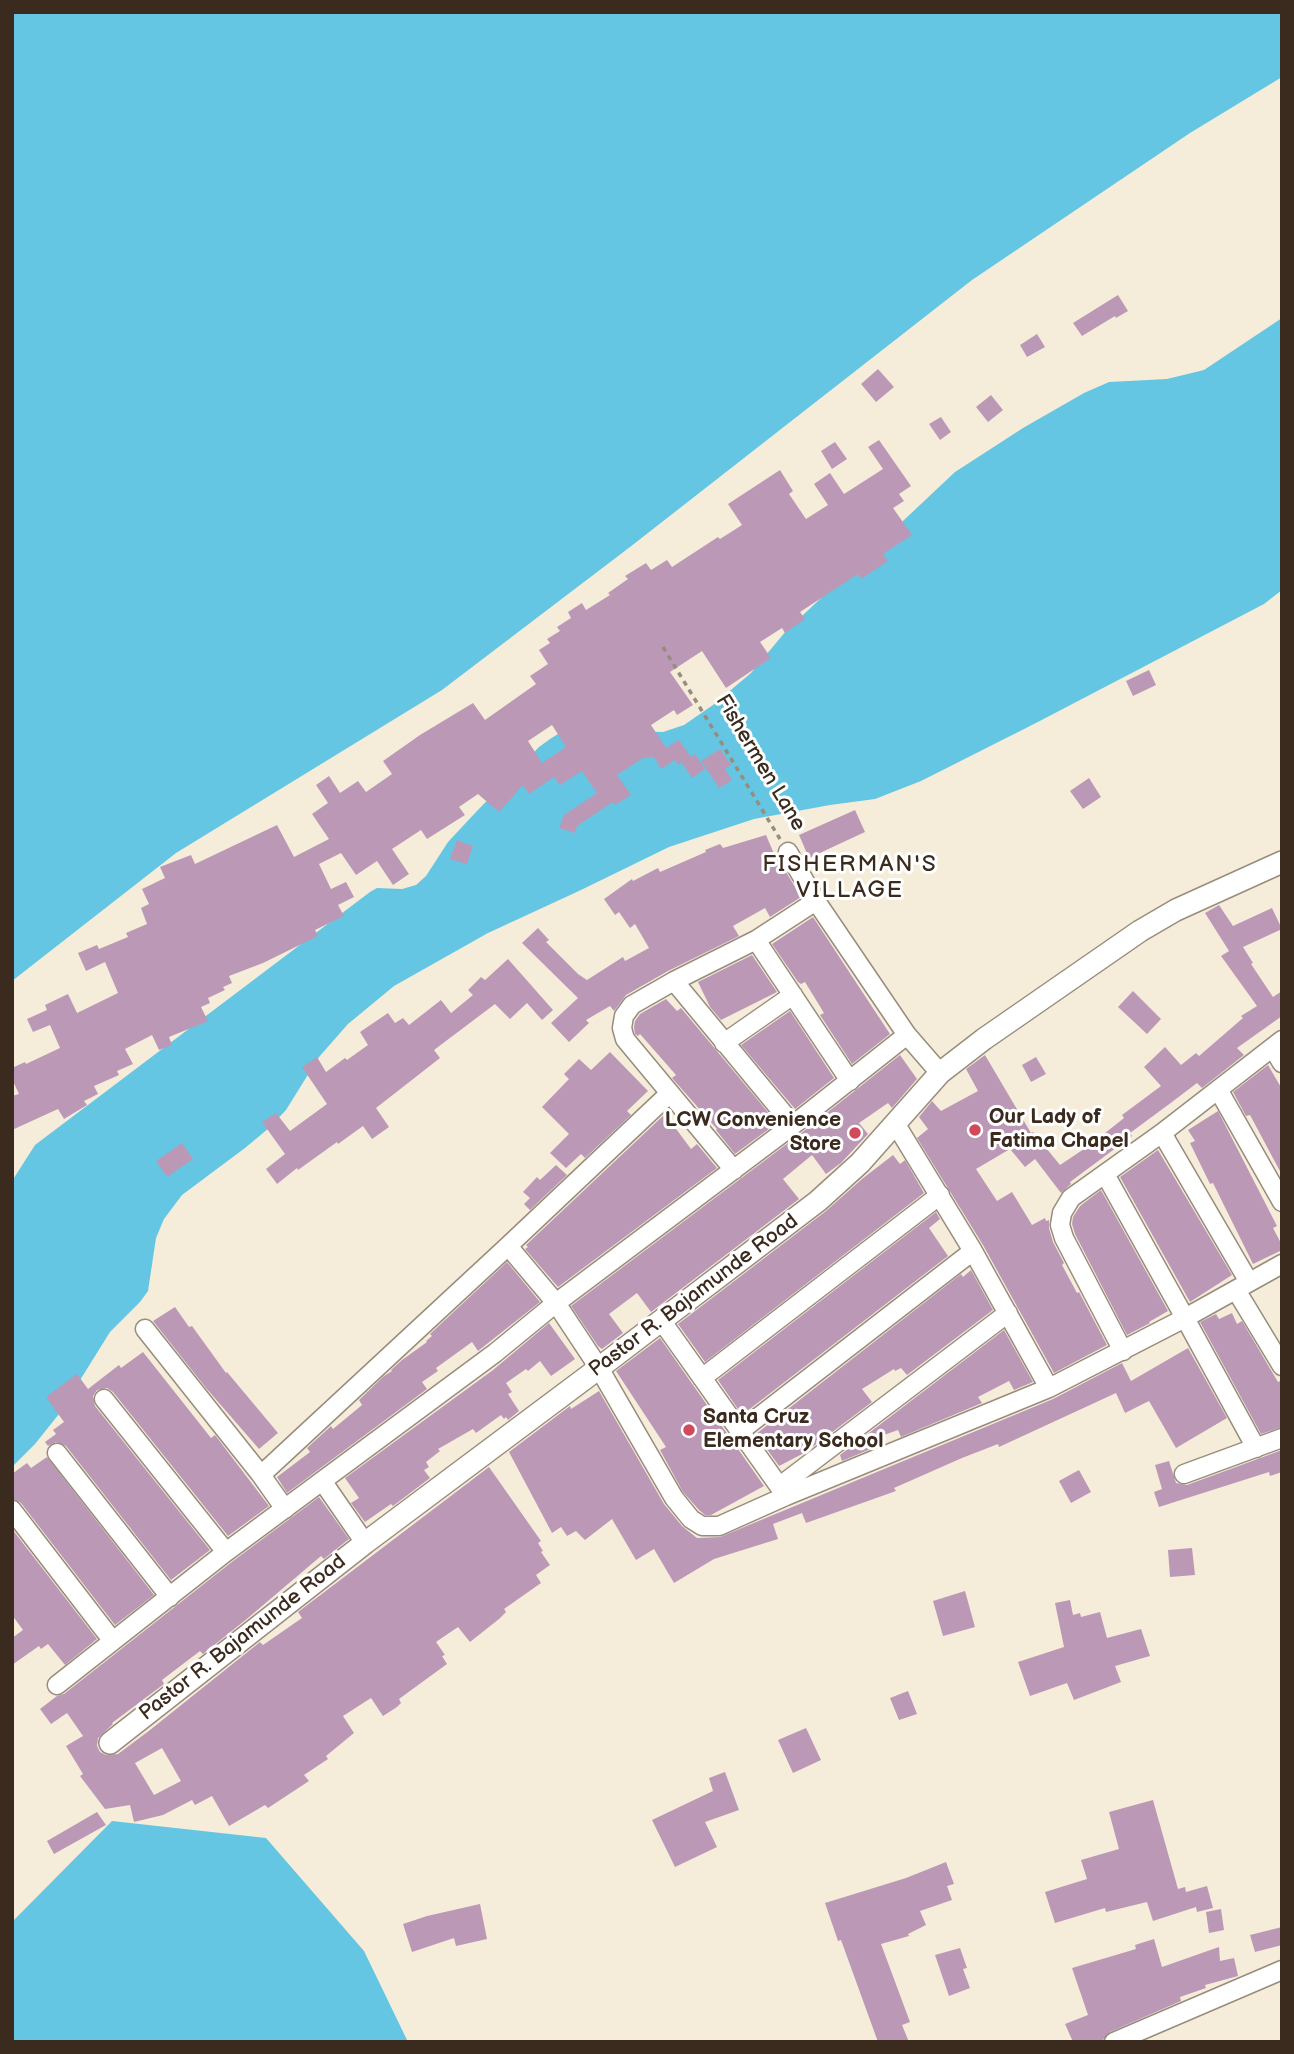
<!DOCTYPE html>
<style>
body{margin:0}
#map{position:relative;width:1294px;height:2054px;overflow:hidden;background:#f5edda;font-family:"Balsamiq Sans",sans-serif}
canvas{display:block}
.frame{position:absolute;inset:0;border:14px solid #3b2a1e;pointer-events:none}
</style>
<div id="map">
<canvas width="1294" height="2054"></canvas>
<div class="frame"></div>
</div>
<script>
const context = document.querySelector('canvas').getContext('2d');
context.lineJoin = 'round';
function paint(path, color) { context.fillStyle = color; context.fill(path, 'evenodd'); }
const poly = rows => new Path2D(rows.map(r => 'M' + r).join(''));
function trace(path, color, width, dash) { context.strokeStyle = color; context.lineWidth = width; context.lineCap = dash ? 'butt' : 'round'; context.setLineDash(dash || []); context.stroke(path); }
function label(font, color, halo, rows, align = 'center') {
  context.font = font + ' "Balsamiq Sans",sans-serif'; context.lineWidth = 6; context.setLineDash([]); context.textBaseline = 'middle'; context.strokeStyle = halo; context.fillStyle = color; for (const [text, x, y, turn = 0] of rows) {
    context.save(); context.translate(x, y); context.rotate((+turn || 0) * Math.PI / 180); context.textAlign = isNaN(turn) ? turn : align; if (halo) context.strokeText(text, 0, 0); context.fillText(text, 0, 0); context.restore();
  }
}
const water = poly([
 [12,12,1282,12,1282,77,1190,133,972,280,630,547,442,690,176,853,12,981],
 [1282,318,1282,590,1264,604,1034,724,921,781,875,799,830,805,754,819,669,847,581,890,488,933,394,986,348,1024,319,1057,286,1110,269,1128,245,1148,182,1195,164,1219,156,1238,148,1291,140,1302,110,1332,59,1414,35,1444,12,1467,12,1181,35,1145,370,892,377,888,402,889,416,885,426,876,448,842,476,812,539,747,550,739,566,729,663,732,684,725,713,705,751,673,786,631,955,472,1023,428,1084,393,1109,382,1167,379,1204,370],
 [112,1821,266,1838,364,1951,408,2042,12,2042,12,1922]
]);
const building = poly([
 [1118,295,1128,311,1116,318,1115,316,1082,336,1073,323],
 [1037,334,1045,347,1027,357,1020,345],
 [878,369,894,387,876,402,861,384],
 [991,395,1003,410,988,422,976,407],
 [941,417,951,432,940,440,929,424],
 [879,440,911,486,899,494,904,501,893,508,912,535,883,554,888,561,861,579,858,574,800,612,805,619,785,633,782,628,760,642,771,658,726,688,702,651,670,672,693,705,677,715,674,710,651,725,666,748,679,740,691,757,678,765,675,760,661,769,654,757,643,758,617,775,631,795,615,805,613,802,577,826,575,833,559,828,564,815,597,793,582,771,560,785,554,777,529,794,523,785,499,812,478,794,459,807,465,815,427,839,421,830,392,849,409,874,393,885,377,861,356,875,341,853,319,864,331,889,346,882,354,897,338,905,344,916,315,930,318,936,263,963,229,976,232,983,223,987,225,990,208,998,210,1003,201,1007,208,1021,169,1037,172,1045,159,1050,152,1035,125,1049,133,1064,117,1071,119,1075,94,1086,98,1094,84,1101,87,1105,64,1119,58,1109,12,1130,12,1096,19,1094,12,1079,12,1068,25,1062,26,1064,60,1048,50,1025,33,1032,27,1019,47,1010,45,1005,68,994,77,1013,118,993,105,962,86,971,78,953,97,945,99,949,128,937,126,933,147,924,141,908,149,904,142,889,165,878,160,867,191,855,195,864,277,825,294,857,329,839,312,814,328,803,316,785,329,776,340,793,358,781,366,792,392,774,383,761,420,735,473,703,485,720,536,684,530,676,548,664,539,650,550,643,547,639,560,631,557,627,571,618,568,612,582,603,586,610,610,595,608,593,628,579,625,576,646,563,651,570,667,560,672,567,718,537,720,539,742,525,728,504,780,470,793,491,789,494,806,519,828,505,814,484,830,473,844,494,883,469,868,447],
 [552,725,566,747,542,763,528,741],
 [835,442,847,459,832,469,821,451],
 [1149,670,1156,685,1133,696,1126,681],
 [720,749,731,765,725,769,732,780,719,788,701,761],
 [695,754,705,769,692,778,682,763],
 [1089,778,1101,797,1083,809,1070,791],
 [855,810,865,832,809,858,799,835],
 [766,835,775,856,776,855,801,897,770,917,765,908,733,926,739,936,668,971,626,995,614,1011,610,1006,586,1020,589,1023,569,1042,551,1023,578,998,522,943,538,928,549,940,546,942,578,974,587,980,623,957,625,961,649,948,635,924,630,928,619,912,615,915,604,899,632,879,633,881,658,868,660,872,706,852,705,850,720,844,723,848],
 [457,840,473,846,467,864,450,859],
 [1219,905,1233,926,1272,908,1282,929,1243,947,1253,963,1251,964,1273,997,1282,991,1282,1016,1237,1048,1244,1055,1202,1088,1197,1083,1172,1102,1130,1133,1132,1136,1070,1182,1071,1184,1061,1193,1035,1159,1025,1167,1010,1149,976,1169,997,1201,1012,1192,1032,1225,1045,1218,1046,1221,1049,1220,1049,1228,1053,1242,1064,1263,1062,1265,1077,1293,1079,1292,1107,1345,1054,1373,983,1245,917,1138,928,1129,919,1117,932,1101,941,1111,978,1091,966,1069,985,1055,1031,1133,1033,1132,1060,1165,1090,1145,1124,1118,1122,1115,1161,1086,1144,1067,1165,1047,1181,1065,1196,1053,1199,1056,1243,1018,1241,1016,1257,1006,1221,956,1229,951,1205,913],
 [813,917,890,1034,852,1064,820,1015,824,1013,805,982,801,984,798,982,772,944],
 [752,955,777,992,721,1020,710,1007,698,982],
 [508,959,553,1010,542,1020,527,1003,510,1019,495,1004,434,1050,440,1058,376,1108,389,1127,372,1139,363,1126,338,1144,337,1142,298,1170,297,1168,277,1184,266,1169,285,1154,262,1122,276,1113,290,1131,327,1104,302,1067,317,1057,326,1072,345,1058,347,1060,368,1045,360,1032,388,1013,395,1023,403,1018,409,1025,441,1000,451,1013,473,995,468,990,481,977,485,980],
 [1133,991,1161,1019,1147,1034,1118,1007],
 [666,999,677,1011,681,1008,777,1123,735,1154,716,1130,717,1129,672,1078,676,1075,640,1034,638,1036,635,1034,634,1027,635,1021,640,1014],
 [790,1011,834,1078,795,1109,741,1045],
 [610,1052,648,1091,627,1111,631,1115,585,1158,581,1154,566,1168,550,1153,569,1134,542,1107,569,1079,564,1074,579,1059,591,1070],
 [900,1055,917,1079,892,1108,888,1103,859,1123,868,1134,841,1163,826,1174,812,1155,783,1179,799,1199,651,1312,637,1293,609,1314,623,1333,602,1349,598,1346,571,1306,800,1134],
 [1036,1057,1046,1074,1031,1082,1022,1065],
 [1268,1065,1282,1089,1282,1175,1250,1115,1246,1116,1233,1092],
 [1218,1111,1277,1226,1273,1228,1282,1245,1282,1250,1253,1264,1213,1183,1210,1184,1190,1143,1195,1141,1188,1130],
 [665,1114,691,1149,697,1144,717,1168,558,1287,525,1249,528,1247,526,1245],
 [182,1143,193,1159,167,1177,156,1161],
 [1158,1150,1232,1275,1190,1302,1120,1177],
 [893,1155,900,1164,905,1160,924,1193,705,1362,678,1324,826,1211,862,1179],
 [556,1165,567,1175,530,1210,524,1204,530,1198,523,1192,537,1177,540,1180],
 [1101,1190,1168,1311,1149,1322,1150,1323,1127,1335,1075,1234,1072,1224,1073,1217,1080,1206],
 [936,1212,940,1219,929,1228,948,1256,742,1415,718,1380],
 [507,1262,540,1302,478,1351,472,1342,436,1368,438,1371,422,1382,427,1389,287,1493,277,1477,310,1452,307,1448,331,1426,333,1429,362,1405,359,1400,384,1376,392,1371,391,1370,402,1360,427,1342,426,1341,432,1336,430,1334],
 [971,1270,993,1310,907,1375,901,1368,895,1371,894,1369,862,1389,872,1402,806,1452,779,1466,756,1434,961,1274,963,1277],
 [175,1307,189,1327,192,1326,226,1373,227,1372,278,1433,259,1449,206,1388,153,1321],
 [1232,1313,1237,1324,1242,1321,1278,1382,1282,1380,1282,1427,1261,1434,1200,1322,1216,1314,1219,1319],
 [549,1323,575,1359,551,1376,540,1361,528,1371,526,1369,506,1383,512,1392,508,1394,519,1411,508,1420,506,1417,504,1419,501,1415,476,1433,473,1429,438,1449,440,1451,426,1462,429,1467,424,1470,430,1478,393,1506,391,1504,365,1522,351,1503,359,1498,345,1478,493,1370],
 [1004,1330,1033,1382,1014,1390,1009,1381,978,1397,982,1403,901,1437,898,1430,870,1440,873,1448,842,1461,840,1455],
 [660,1338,764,1486,711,1515,705,1515,699,1510,683,1492,660,1450,666,1447,616,1371],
 [1188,1348,1227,1418,1176,1448,1149,1401,1125,1413,1116,1393,999,1447,998,1444,962,1458,894,1488,896,1491,806,1523,802,1513,773,1524,778,1539,714,1559,674,1583,654,1549,636,1560,612,1519,585,1540,576,1531,567,1536,561,1527,552,1533,509,1452,570,1406,571,1409,599,1391,664,1504,682,1526,697,1538,720,1537,1053,1399,1122,1363,1131,1381],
 [143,1352,211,1438,215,1435,269,1506,228,1536,113,1392,107,1388,97,1390,93,1396,95,1406,210,1550,171,1580,66,1446,56,1442,48,1446,45,1442,56,1434,53,1430,64,1422,46,1397,77,1374,88,1389,119,1365,121,1368],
 [1282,1450,1282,1472,1270,1476,1269,1472,1159,1507,1154,1492,1162,1489,1155,1465,1169,1461,1176,1483,1187,1485],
 [47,1457,154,1595,115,1625,21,1503,12,1499,12,1474,27,1463,31,1468],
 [489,1467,541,1541,538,1543,543,1551,541,1552,550,1565,536,1575,541,1583,504,1609,506,1612,499,1619,470,1642,458,1627,436,1642,445,1655,442,1656,447,1664,399,1699,401,1703,397,1707,383,1716,371,1698,343,1716,354,1733,326,1756,328,1759,304,1775,309,1781,268,1808,265,1805,229,1826,212,1796,195,1805,192,1800,163,1815,134,1822,130,1805,105,1809,80,1776,83,1774,66,1746,83,1736,67,1713,51,1724,40,1709,57,1696,64,1694,233,1561,319,1497,349,1539,324,1559,321,1556,248,1618,203,1654,200,1651,162,1680,164,1684,112,1723,113,1724,98,1738,97,1746,100,1752,106,1755,118,1754,150,1730,260,1642,263,1645,302,1618,298,1612],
 [162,1748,181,1781,154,1795,135,1763],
 [1079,1470,1091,1492,1071,1503,1059,1481],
 [12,1529,97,1639,65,1665,48,1644,41,1649,39,1646,12,1665,12,1638,23,1630,12,1615],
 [1192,1548,1195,1575,1170,1577,1168,1550],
 [965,1591,975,1627,943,1636,933,1601],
 [1070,1600,1073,1615,1080,1613,1081,1617,1100,1612,1107,1638,1141,1629,1150,1656,1115,1666,1121,1682,1074,1700,1067,1683,1030,1696,1018,1662,1064,1647,1055,1603],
 [908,1691,917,1714,899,1720,890,1698],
 [806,1728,821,1760,793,1773,778,1740],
 [725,1772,739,1810,705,1822,717,1847,675,1867,652,1820,713,1791,709,1778],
 [1153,1800,1178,1889,1185,1887,1186,1892,1207,1886,1213,1908,1197,1912,1196,1907,1153,1921,1147,1902,1106,1912,1105,1908,1055,1923,1045,1892,1087,1879,1081,1860,1119,1849,1109,1812],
 [97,1812,106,1825,54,1854,47,1841],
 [946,1862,954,1884,947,1886,952,1900,920,1911,926,1925,908,1934,909,1936,881,1944,910,2022,902,2025,909,2042,878,2042,841,1940,838,1941,825,1903,906,1878],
 [480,1904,487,1939,456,1946,454,1938,412,1952,403,1924,427,1916],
 [1221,1909,1224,1930,1209,1933,1206,1912],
 [1282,1927,1282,1945,1255,1952,1250,1935],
 [1154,1939,1162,1967,1219,1947,1220,1961,1234,1958,1238,1976,1205,1985,1206,1988,1180,1997,1181,2001,1110,2032,1103,2040,1073,2042,1065,2024,1088,2015,1072,1968,1136,1949,1135,1945],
 [960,1948,967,1968,963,1969,970,1988,949,1996,935,1955]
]);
const path = poly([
 [663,647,780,839]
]);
const minor = poly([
 [788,852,816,901,907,1035,940,1073],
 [756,940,850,1081],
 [674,981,793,1125],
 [724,1043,793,995],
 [1273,1048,1282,1063],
 [1219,1091,1282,1202],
 [895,1123,973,1251,1049,1388],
 [1162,1133,1249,1282],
 [734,1170,625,1039,622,1028,624,1016,632,1005,674,981,756,940,816,901],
 [1105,1174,1185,1318,1256,1448],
 [508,1246,556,1303,599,1368,674,1498,691,1519,702,1526,719,1526,786,1496,1049,1388,1185,1318,1282,1264],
 [1236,1290,1282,1366],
 [661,1320,786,1496],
 [145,1329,261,1475,285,1509],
 [1123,1351,1064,1238,1060,1225,1062,1213,1071,1198,1162,1133,1282,1040],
 [702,1378,940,1195],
 [104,1399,226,1552],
 [739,1432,973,1251],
 [57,1453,170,1597],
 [1184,1474,1282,1438],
 [261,1475,508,1246,669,1094],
 [323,1482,365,1543],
 [780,1486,1008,1313],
 [12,1510,112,1640],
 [57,1685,226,1552,495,1353,556,1303,793,1125,907,1035],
 [1114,2042,1282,1970]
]);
const tertiary = poly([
 [110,1743,365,1543,599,1368,818,1201,860,1163,940,1073,984,1039,1140,931,1176,910,1282,862]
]);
const markers = [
 [975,1130,7,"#d1495b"],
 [855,1133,7,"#d1495b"],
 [689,1430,7,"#d1495b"]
];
const streetNames = [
 ["Fishermen Lane",760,763,59],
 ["Pastor R. Bajamunde Road",694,1296,-37],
 ["Pastor R. Bajamunde Road",243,1638,-38]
];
const poiNames = [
 ["Our Lady of",989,1118],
 ["Fatima Chapel",989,1142],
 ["LCW Convenience",841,1121,"right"],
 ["Store",841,1145,"right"],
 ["Santa Cruz",703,1418],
 ["Elementary School",703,1442]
];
const neighbourhoodNames = [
 ["FISHERMAN'S",850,865],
 ["VILLAGE",850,891]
];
paint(water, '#64c6e2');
paint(building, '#bc98b7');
trace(minor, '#988c7c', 21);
trace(tertiary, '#988c7c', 24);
trace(path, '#988c7c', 3.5, [5, 5]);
trace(minor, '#fff', 18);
trace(tertiary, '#fff', 21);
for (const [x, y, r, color] of markers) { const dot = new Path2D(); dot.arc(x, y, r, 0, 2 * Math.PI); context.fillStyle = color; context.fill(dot); trace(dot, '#fff', 2.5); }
label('21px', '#3b2a1e', '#fff', streetNames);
label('bold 21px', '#3b2a1e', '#fff', poiNames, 'left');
context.letterSpacing = '2px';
label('23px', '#3b2a1e', '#fff', neighbourhoodNames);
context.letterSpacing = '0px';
</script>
